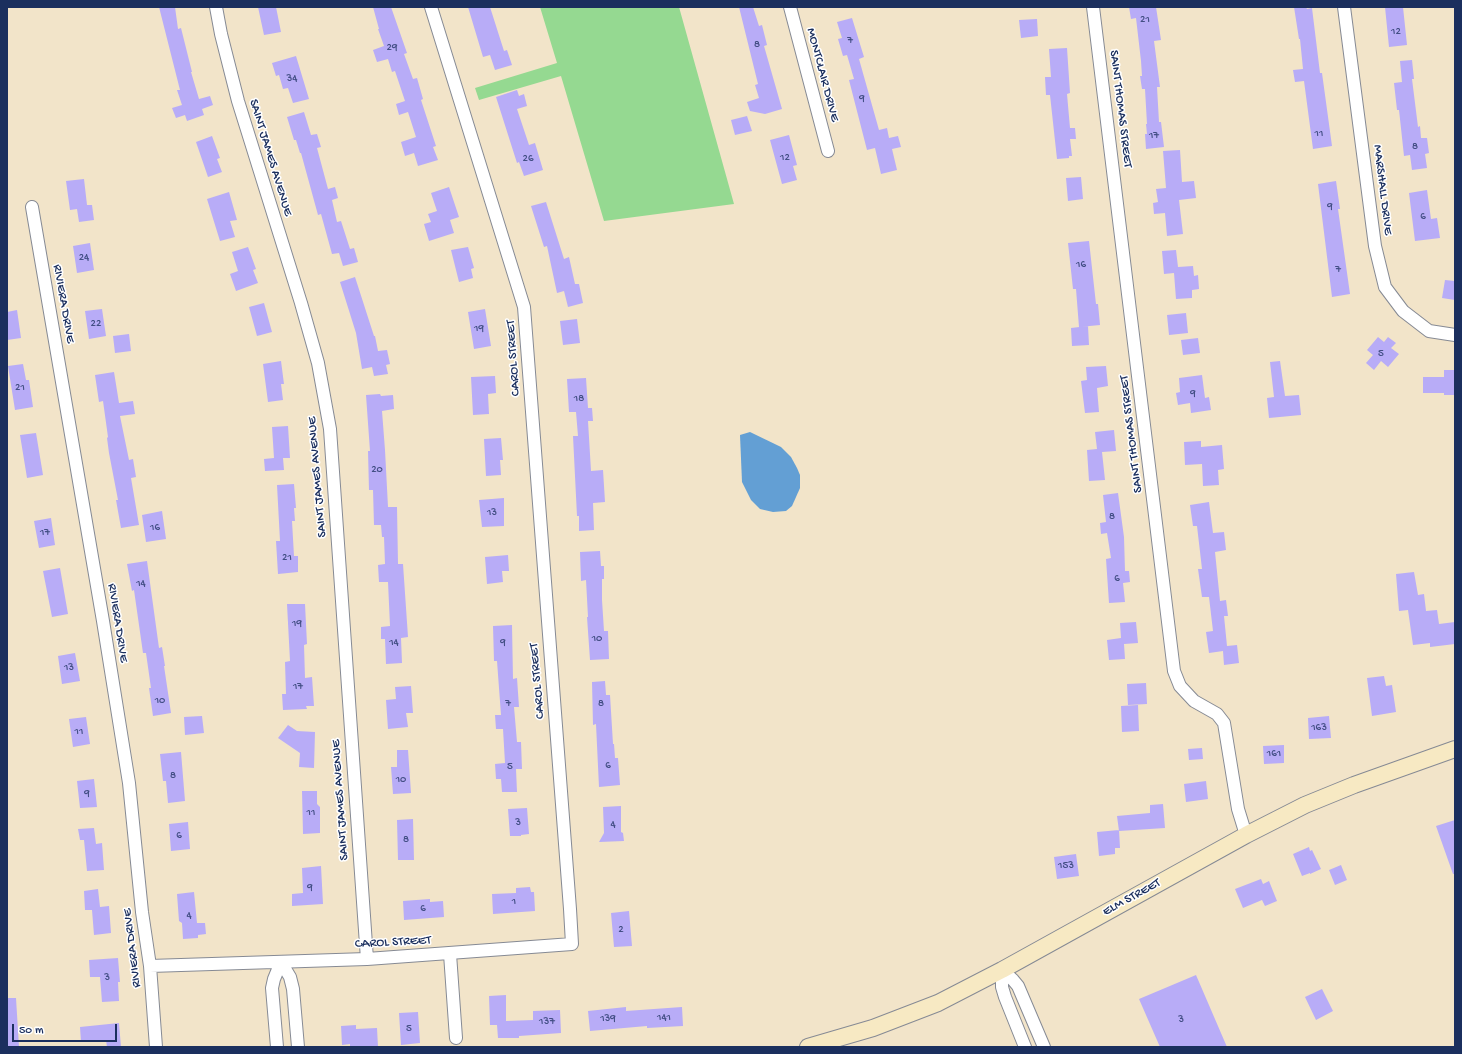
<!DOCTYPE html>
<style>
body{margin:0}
#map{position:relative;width:1462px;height:1054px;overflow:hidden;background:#f2e4c9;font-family:"Gochi Hand",sans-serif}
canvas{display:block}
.frame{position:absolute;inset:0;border:8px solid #1b2f5e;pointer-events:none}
.scale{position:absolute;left:12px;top:1024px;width:105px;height:18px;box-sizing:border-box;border:2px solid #1b2f5e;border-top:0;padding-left:5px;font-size:12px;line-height:14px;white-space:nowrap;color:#1b2f5e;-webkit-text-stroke:3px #fff;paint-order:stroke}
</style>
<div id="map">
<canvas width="1462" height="1054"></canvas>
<div class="frame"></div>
<div class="scale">50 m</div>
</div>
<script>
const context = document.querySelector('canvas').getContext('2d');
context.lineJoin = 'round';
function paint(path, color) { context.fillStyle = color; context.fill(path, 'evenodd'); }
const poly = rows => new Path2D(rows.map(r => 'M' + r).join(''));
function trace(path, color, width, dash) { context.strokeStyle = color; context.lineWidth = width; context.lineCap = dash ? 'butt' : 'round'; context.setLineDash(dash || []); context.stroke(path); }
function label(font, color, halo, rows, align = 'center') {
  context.font = font + ' "Gochi Hand",sans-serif'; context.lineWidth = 3; context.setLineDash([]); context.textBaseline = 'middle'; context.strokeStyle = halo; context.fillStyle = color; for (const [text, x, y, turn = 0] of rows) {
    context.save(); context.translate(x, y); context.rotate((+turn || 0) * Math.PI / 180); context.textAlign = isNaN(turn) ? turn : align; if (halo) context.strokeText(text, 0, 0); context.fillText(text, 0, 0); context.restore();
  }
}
const green = poly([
 [540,7,679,7,734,204,604,221,561,76,479,100,475,88,557,63]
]);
const water = poly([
 [750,432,781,447,791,457,797,468,800,475,800,488,792,506,786,511,773,512,760,509,751,500,742,482,740,435]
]);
const building = poly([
 [159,7,175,7,178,29,181,28,192,72,191,72,199,99,210,96,213,105,202,109,204,115,187,121,185,115,176,118,172,108,182,105,177,90,180,90],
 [258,7,276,7,281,32,264,35],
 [373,7,391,7,407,53,404,54,413,79,417,78,423,99,421,100,436,146,433,147,438,160,418,166,414,153,405,156,401,142,416,137,408,112,399,115,396,104,405,101,395,71,392,72,388,59,377,62,373,50,384,46,378,29,379,29],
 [468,7,490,7,504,51,507,50,512,65,495,70,490,55,483,57],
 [739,7,753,7,759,26,762,25,767,45,764,46,782,109,765,114,750,111,747,102,759,98,755,85,758,84],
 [1129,7,1156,7,1161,40,1154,41,1160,87,1157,87,1159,122,1161,122,1164,147,1146,149,1145,134,1147,134,1146,124,1147,124,1145,89,1142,89,1140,76,1142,76,1141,61,1136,18,1131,19],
 [1294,7,1306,7,1307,9,1312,8,1320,73,1322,73,1332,146,1313,149,1304,81,1295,82,1293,70,1303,69,1300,39,1299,39],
 [1385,7,1403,7,1407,45,1389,47],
 [852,18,864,57,859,59,879,130,887,128,889,138,898,136,901,147,892,149,897,170,881,174,875,148,867,150,849,80,854,79,847,55,843,56,838,39,842,38,837,22],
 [1037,19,1038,36,1021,38,1019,20],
 [1067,48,1070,93,1067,94,1070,128,1075,128,1076,139,1070,139,1072,156,1069,156,1069,158,1057,159,1050,95,1046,95,1045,77,1051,77,1049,49],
 [296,56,309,99,293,103,288,88,283,89,279,75,276,76,272,63],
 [1412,60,1414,79,1412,79,1418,127,1420,126,1421,138,1427,138,1429,153,1425,154,1427,168,1412,170,1410,155,1404,156,1399,110,1397,110,1394,83,1402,82,1400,61],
 [517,90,519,96,524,94,527,106,517,109,529,145,535,143,543,170,524,176,519,162,517,163,496,97],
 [304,112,311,135,317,134,321,147,317,148,328,189,335,187,338,198,332,200,337,222,341,221,350,249,354,248,358,262,343,266,339,253,332,254,321,214,318,215,301,153,300,153,296,140,294,140,287,117],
 [747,116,752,131,735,135,731,120],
 [789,135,797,165,793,166,797,180,782,184,770,140],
 [212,136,220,158,217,159,222,172,208,177,196,142],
 [1180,150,1182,182,1194,181,1196,198,1179,200,1183,234,1167,236,1165,213,1154,214,1153,203,1158,202,1156,189,1166,188,1163,151],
 [1081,177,1083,199,1068,201,1066,178],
 [84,179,87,205,92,205,94,220,79,222,77,209,70,210,66,181],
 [1336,181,1340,209,1338,209,1350,294,1332,297,1318,184],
 [449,187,459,217,450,220,454,233,429,241,424,224,431,222,428,214,437,211,431,193],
 [1427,190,1431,219,1437,218,1440,238,1415,241,1409,193],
 [229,192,237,220,230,221,235,237,220,241,207,199],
 [546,202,564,259,569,257,575,284,579,284,583,303,568,307,564,291,557,293,547,246,544,247,531,206],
 [1089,241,1096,304,1098,304,1100,325,1079,327,1076,289,1073,289,1068,243],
 [90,243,94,270,77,273,73,246],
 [248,247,256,269,253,270,258,283,236,291,230,274,238,271,232,252],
 [468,247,474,268,471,269,473,278,459,282,451,250],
 [1176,250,1178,267,1193,266,1194,276,1198,275,1199,289,1192,290,1192,298,1176,299,1174,273,1164,274,1162,251],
 [355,277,374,336,375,336,378,351,387,350,390,364,386,365,388,374,374,376,372,367,362,369,356,333,340,282],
 [1445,280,1455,281,1455,300,1442,298],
 [264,303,272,332,257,336,249,307],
 [102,309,106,336,89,339,85,311],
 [485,309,491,346,474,349,468,312],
 [17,310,21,338,7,340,7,312],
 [1186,313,1188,333,1169,335,1167,315],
 [577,319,580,343,563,345,560,321],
 [1088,326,1089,345,1072,346,1071,328],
 [129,334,131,351,115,353,113,336],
 [1378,337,1384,342,1388,337,1396,343,1391,348,1399,354,1388,367,1381,361,1374,370,1366,363,1373,355,1367,350],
 [1198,338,1200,353,1183,355,1181,340],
 [281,361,284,384,281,384,283,400,268,402,263,364],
 [1280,361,1285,396,1299,395,1301,415,1269,418,1267,398,1274,397,1270,362],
 [23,364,26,380,29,380,33,407,15,410,8,366],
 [1106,366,1108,386,1097,388,1099,412,1085,413,1081,381,1087,380,1086,367],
 [1444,370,1455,370,1455,395,1444,395,1444,393,1423,393,1423,377,1444,377],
 [114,372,119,403,133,401,135,414,120,416,129,460,133,459,136,477,131,478,139,525,121,528,116,500,118,500,109,453,107,438,108,437,103,401,99,402,95,375],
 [1202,375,1205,398,1209,397,1211,410,1191,413,1190,403,1178,405,1176,393,1180,392,1179,378],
 [495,376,496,393,488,394,489,414,473,415,471,377],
 [586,378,588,408,592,408,593,421,588,421,591,471,603,470,605,502,593,503,594,530,579,531,579,516,577,516,573,436,578,436,576,412,569,412,567,379],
 [380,394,381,396,393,395,394,409,382,411,385,450,388,507,397,507,398,564,403,564,408,637,401,638,402,663,386,664,385,639,381,639,381,627,390,626,388,582,379,582,378,565,385,564,384,537,382,537,381,525,374,525,373,490,369,490,368,451,370,451,366,395],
 [288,426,290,458,283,458,284,470,265,471,264,459,274,458,272,427],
 [1114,430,1116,451,1102,452,1105,480,1089,481,1087,450,1097,449,1095,432],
 [36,433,43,475,27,478,20,435],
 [501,438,503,460,500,460,501,475,486,476,484,439],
 [1201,441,1201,447,1222,445,1224,469,1218,470,1219,485,1203,486,1202,464,1185,465,1184,442],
 [294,484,296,508,294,508,295,521,292,521,294,556,298,556,298,572,278,574,276,541,280,541,277,485],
 [1118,493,1124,537,1125,571,1129,571,1130,582,1123,583,1125,602,1109,603,1106,559,1111,558,1107,533,1101,534,1100,523,1106,522,1103,495],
 [504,498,504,526,482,527,479,500],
 [1209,502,1213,533,1224,532,1226,550,1215,552,1220,601,1226,600,1228,616,1224,616,1227,646,1237,645,1239,663,1224,665,1223,651,1209,653,1206,632,1213,631,1209,597,1202,597,1198,569,1202,569,1197,526,1193,526,1190,505],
 [162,511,166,539,146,542,142,515],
 [51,518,55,545,39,548,34,521],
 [600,551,601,566,604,566,604,579,602,579,602,600,604,631,608,631,609,659,590,660,587,617,588,617,586,580,581,581,580,552],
 [508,555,509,571,502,571,503,582,487,584,485,557],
 [147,561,159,648,162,647,165,666,164,666,171,713,153,716,149,688,151,688,146,653,143,653,134,590,132,591,127,564],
 [60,568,68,614,52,617,43,571],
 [1414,572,1418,595,1424,594,1426,611,1437,610,1439,624,1455,622,1455,644,1430,647,1430,643,1413,645,1408,610,1399,611,1396,574],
 [287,604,305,604,307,644,304,645,305,678,312,677,314,706,306,706,307,709,283,710,282,694,286,694,285,662,290,661],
 [1136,622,1138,643,1124,644,1125,659,1109,660,1107,640,1121,638,1120,623],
 [512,625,513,679,517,678,519,707,514,707,517,742,521,742,522,769,516,769,517,792,502,792,501,779,496,779,495,764,505,763,503,729,496,729,495,715,501,715,497,661,494,661,493,626],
 [75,653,80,681,62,684,58,656],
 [1384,676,1386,686,1392,685,1396,712,1372,716,1367,678],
 [605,681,606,695,610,695,613,744,614,744,615,758,618,758,620,785,599,787,596,724,593,725,592,682],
 [1146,683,1147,704,1128,705,1127,684],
 [411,686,413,713,406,713,408,727,388,729,386,700,396,699,395,687],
 [1138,705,1139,731,1122,732,1121,706],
 [202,716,204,733,185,735,184,717],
 [1329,716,1331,738,1309,739,1308,718],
 [86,717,90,744,73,747,69,719],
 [288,725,297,731,315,732,314,768,299,767,300,753,278,738],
 [1284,745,1284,763,1264,764,1263,746],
 [1202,748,1203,759,1189,760,1188,749],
 [397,750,408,750,411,793,393,794,391,767,397,767],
 [181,752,185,801,168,803,166,781,163,781,160,754],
 [94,779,97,807,80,808,77,781],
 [1206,781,1208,799,1186,802,1184,784],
 [302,791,317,791,317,804,320,807,320,833,303,834],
 [1163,804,1165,828,1119,831,1117,816,1150,813,1150,805],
 [621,806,621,832,623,833,624,841,599,842,604,833,603,807],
 [527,808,529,834,521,835,521,836,510,836,508,809],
 [413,819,414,860,398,860,397,820],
 [1455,820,1455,874,1453,874,1436,826],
 [188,822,190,849,171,851,169,824],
 [94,828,96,844,102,843,104,870,87,871,84,840,80,840,78,829],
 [1119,830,1120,848,1115,848,1115,854,1099,856,1097,832],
 [1309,847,1310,851,1312,850,1321,869,1310,874,1310,873,1302,876,1293,854],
 [1076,854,1079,876,1057,879,1054,857],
 [1341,865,1347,880,1335,885,1329,870],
 [321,866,323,904,292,906,292,894,303,893,302,868],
 [1261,879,1263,884,1269,881,1277,901,1265,906,1262,900,1243,908,1235,889],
 [530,887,531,892,534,892,535,911,493,914,492,894,516,893,516,888],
 [98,889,100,907,109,906,111,933,94,935,92,910,85,910,84,891],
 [194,892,197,923,205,923,206,934,198,935,198,938,183,939,182,923,179,921,177,894],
 [430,899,430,902,443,901,444,917,404,920,403,901],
 [629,911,632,946,614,947,611,913],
 [118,958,120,982,118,982,119,1001,102,1002,100,977,90,977,89,960],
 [1196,975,1227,1047,1160,1047,1139,999],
 [1322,989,1333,1011,1316,1020,1305,997],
 [506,995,506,1021,533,1020,533,1011,560,1010,561,1033,519,1036,519,1038,498,1038,497,1025,490,1025,489,996],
 [7,998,16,998,19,1047,7,1047],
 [626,1007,626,1011,682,1007,683,1026,647,1028,647,1026,590,1031,588,1011],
 [418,1012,420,1043,401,1045,399,1013],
 [119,1023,121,1047,107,1047,106,1040,81,1042,80,1027],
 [356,1025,356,1029,377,1028,378,1047,350,1047,350,1044,342,1045,341,1026]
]);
const street = poly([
 [216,7,221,34,238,101,301,303,318,363,330,429,367,959],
 [790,7,828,151],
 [1093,7,1174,671,1180,686,1194,701,1217,714,1224,723,1238,809,1246,835],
 [1344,7,1375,246,1385,287,1403,311,1429,331,1455,335],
 [32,207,103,621,129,783,142,912,150,966,156,1047],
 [450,954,456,1038],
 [281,962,290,977,293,989,298,1047],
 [150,966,367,959,572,944,570,909,524,307,431,7],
 [1002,970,1013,980,1018,986,1044,1047],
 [1002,970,1002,987,1005,997,1025,1047],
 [277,1047,272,988,274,979,281,962]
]);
const secondary = poly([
 [808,1047,873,1028,938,1003,1002,970,1246,835,1305,805,1354,785,1455,749]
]);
const numberNames = [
 ["21",1145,20],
 ["12",1396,32],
 ["7",850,41],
 ["8",757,45],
 ["29",392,48],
 ["34",292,79],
 ["9",862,99],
 ["11",1319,134],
 ["17",1154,136],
 ["8",1415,147],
 ["12",785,158],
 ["26",528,159],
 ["9",1330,207],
 ["6",1423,217],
 ["24",84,258],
 ["16",1081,265],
 ["7",1338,270],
 ["22",96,324],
 ["19",479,329],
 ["5",1381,354],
 ["21",20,388],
 ["9",1193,394],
 ["18",579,399],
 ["20",377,470],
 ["13",492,513],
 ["8",1112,517],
 ["16",155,528],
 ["17",45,533],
 ["21",287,558],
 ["6",1117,579],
 ["14",141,584],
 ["19",297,624],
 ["10",597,639],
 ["14",394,643],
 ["9",503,643],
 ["13",69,668],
 ["17",298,687],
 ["10",160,701],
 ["7",508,704],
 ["8",601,704],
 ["163",1319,728],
 ["11",79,732],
 ["161",1274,754],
 ["6",608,766],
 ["5",510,767],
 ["8",173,776],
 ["10",401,780],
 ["9",87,794],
 ["11",311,813],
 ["3",518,823],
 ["4",613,825],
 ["6",179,836],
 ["8",406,840],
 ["153",1066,866],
 ["9",310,888],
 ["1",514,902],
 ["6",423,909],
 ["4",189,916],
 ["2",621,930],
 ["3",107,978],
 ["141",664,1018],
 ["139",608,1019],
 ["3",1181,1020],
 ["137",547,1022],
 ["5",409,1029]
];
const streetNames = [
 ["MONTCLAIR DRIVE",822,75,75],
 ["SAINT THOMAS STREET",1120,109,83],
 ["SAINT JAMES AVENUE",270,158,73],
 ["MARSHALL DRIVE",1382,190,83],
 ["RIVIERA DRIVE",63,304,80],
 ["CAROL STREET",514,358,-94],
 ["SAINT THOMAS STREET",1132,434,-97],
 ["SAINT JAMES AVENUE",318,477,-95],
 ["RIVIERA DRIVE",117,623,81],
 ["CAROL STREET",538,681,-95],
 ["SAINT JAMES AVENUE",341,800,-94],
 ["ELM STREET",1132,898,-29],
 ["CAROL STREET",393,943,-3],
 ["RIVIERA DRIVE",133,948,-97]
];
paint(green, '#95d991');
paint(water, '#639fd4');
paint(building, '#b8acf7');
trace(street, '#868a94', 14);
trace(secondary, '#868a94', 18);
trace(street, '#fff', 12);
trace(secondary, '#f7e9c3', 16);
label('11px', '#424e84', null, numberNames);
label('13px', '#1b2f5e', '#fff', streetNames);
</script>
